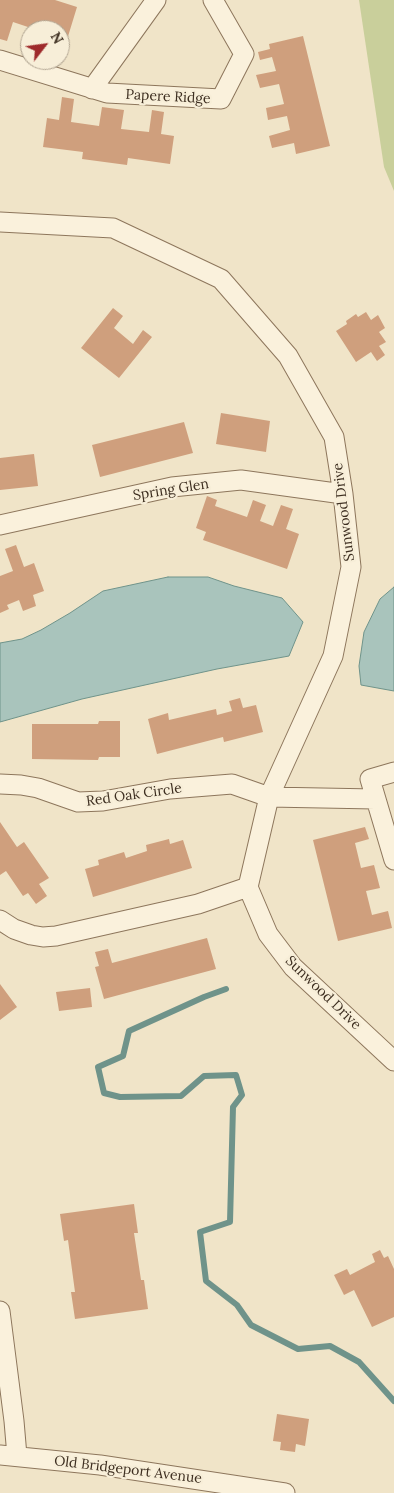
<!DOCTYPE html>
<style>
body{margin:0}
#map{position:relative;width:394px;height:1493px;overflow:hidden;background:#f0e4c8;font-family:Lora,serif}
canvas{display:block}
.north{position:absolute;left:20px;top:20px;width:50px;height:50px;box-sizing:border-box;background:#f7eed8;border:1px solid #ada18e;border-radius:50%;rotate:60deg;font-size:14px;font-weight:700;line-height:20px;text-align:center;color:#3d2e20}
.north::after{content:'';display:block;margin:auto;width:18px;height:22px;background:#9e2a2b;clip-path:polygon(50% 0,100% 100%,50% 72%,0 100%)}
</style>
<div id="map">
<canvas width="394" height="1493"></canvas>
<div class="north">N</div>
</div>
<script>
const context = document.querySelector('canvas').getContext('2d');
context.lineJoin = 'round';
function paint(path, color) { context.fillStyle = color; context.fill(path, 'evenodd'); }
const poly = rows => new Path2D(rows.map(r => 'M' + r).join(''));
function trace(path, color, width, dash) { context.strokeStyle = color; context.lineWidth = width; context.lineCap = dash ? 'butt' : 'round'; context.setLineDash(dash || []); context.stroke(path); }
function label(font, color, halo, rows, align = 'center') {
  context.font = font + ' Lora,serif'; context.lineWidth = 4.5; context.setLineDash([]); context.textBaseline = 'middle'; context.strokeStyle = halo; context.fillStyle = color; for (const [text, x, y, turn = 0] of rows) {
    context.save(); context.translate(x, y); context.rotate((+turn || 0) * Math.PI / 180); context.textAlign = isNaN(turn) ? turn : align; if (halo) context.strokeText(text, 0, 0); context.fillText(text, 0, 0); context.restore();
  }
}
const green = poly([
 [359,0,394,0,394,191,384,167]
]);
const water = poly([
 [168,577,208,577,234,586,282,598,303,622,289,656,217,669,82,699,0,722,0,643,22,639,41,630,70,613,103,591,168,577],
 [394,587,394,691,361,685,359,666,364,632,380,599,394,587]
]);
const stream = poly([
 [226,989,204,997,129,1031,123,1056,98,1067,104,1093,120,1097,181,1096,204,1076,236,1075,242,1095,233,1107,230,1222,200,1232,206,1281,237,1305,251,1325,298,1349,330,1346,359,1362,394,1401]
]);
const building = poly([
 [0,0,55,0,77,7,62,56,60,55,60,30,31,30,31,28,13,22,7,41,0,39],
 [303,36,330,146,296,154,294,143,272,148,269,136,290,130,287,116,268,120,266,108,284,104,279,84,260,88,256,75,276,71,272,57,260,60,258,52,270,49,269,44],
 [62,97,74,99,71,122,99,126,102,107,124,110,121,129,149,132,152,110,164,112,161,134,174,136,170,164,128,158,127,165,82,159,83,152,43,147,47,118,59,120],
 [113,308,123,316,114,328,133,344,143,330,152,337,119,378,81,348],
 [366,312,371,320,378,315,385,328,379,332,386,342,379,346,385,355,377,361,371,352,356,362,336,331,347,324,346,321,356,314,358,317],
 [221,413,270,421,266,452,216,444],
 [184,422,193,453,100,477,92,445],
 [34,454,38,486,0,490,0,458],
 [207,496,217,500,215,506,247,517,253,500,266,505,260,521,273,526,281,505,293,509,286,529,299,534,287,569,203,540,206,532,196,528],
 [16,545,24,567,34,563,44,591,33,595,36,606,23,611,19,600,7,605,9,609,0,613,0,576,13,571,5,549],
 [240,698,243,708,256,705,263,732,224,742,223,737,157,754,148,719,168,713,169,720,216,709,217,715,232,711,229,701],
 [99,721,120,721,120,757,99,757,98,760,32,759,32,724,98,724],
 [0,822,17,847,24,842,49,878,39,884,47,896,36,904,28,893,23,896,6,871,0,875],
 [365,827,369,839,355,843,361,868,374,865,380,888,366,891,372,915,388,911,392,928,338,941,313,840],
 [169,839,170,844,183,840,192,868,93,897,85,869,99,865,98,860,124,852,126,858,147,851,146,845],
 [207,938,216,969,104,999,95,967,99,966,95,952,108,949,112,963],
 [0,984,17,1007,0,1020],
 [90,988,92,1007,59,1011,56,992],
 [134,1204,138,1233,134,1233,141,1280,144,1280,148,1309,75,1319,71,1292,75,1292,68,1240,64,1241,60,1214],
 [380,1250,384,1258,388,1256,394,1269,394,1317,372,1327,354,1290,344,1295,334,1275,347,1269,350,1275,375,1262,372,1254],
 [277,1414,309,1419,305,1446,296,1444,295,1452,280,1450,281,1442,273,1441]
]);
const street = poly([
 [0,60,107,93,221,99,244,54,213,0],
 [92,89,156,0],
 [0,222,113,228,221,279,288,356,334,437,343,494,351,567,333,656,269,797,248,887,268,934,293,967,394,1061],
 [0,525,172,487,241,480,343,494],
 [394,772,370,779,394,860],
 [0,784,21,785,38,788,78,802,103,801,170,789,232,784,269,797,375,799],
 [0,920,14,929,31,935,43,937,56,936,198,904,248,887],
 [0,1311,14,1421,17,1456],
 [0,1455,100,1465,285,1493]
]);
const streetNames = [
 ["Papere Ridge",168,97,3],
 ["Spring Glen",171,490,-9],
 ["Sunwood Drive",344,512,-97],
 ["Red Oak Circle",134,795,-8],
 ["Sunwood Drive",323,993,44],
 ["Old Bridgeport Avenue",128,1470,7]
];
paint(green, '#c9cf9b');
paint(water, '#a9c4bc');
trace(water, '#6f938a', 1);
trace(stream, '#6f938a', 6);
paint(building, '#cf9f7d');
trace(street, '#8d765c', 21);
trace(street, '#faf1dc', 19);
label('14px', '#3d2e20', '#f7eed8', streetNames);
</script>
